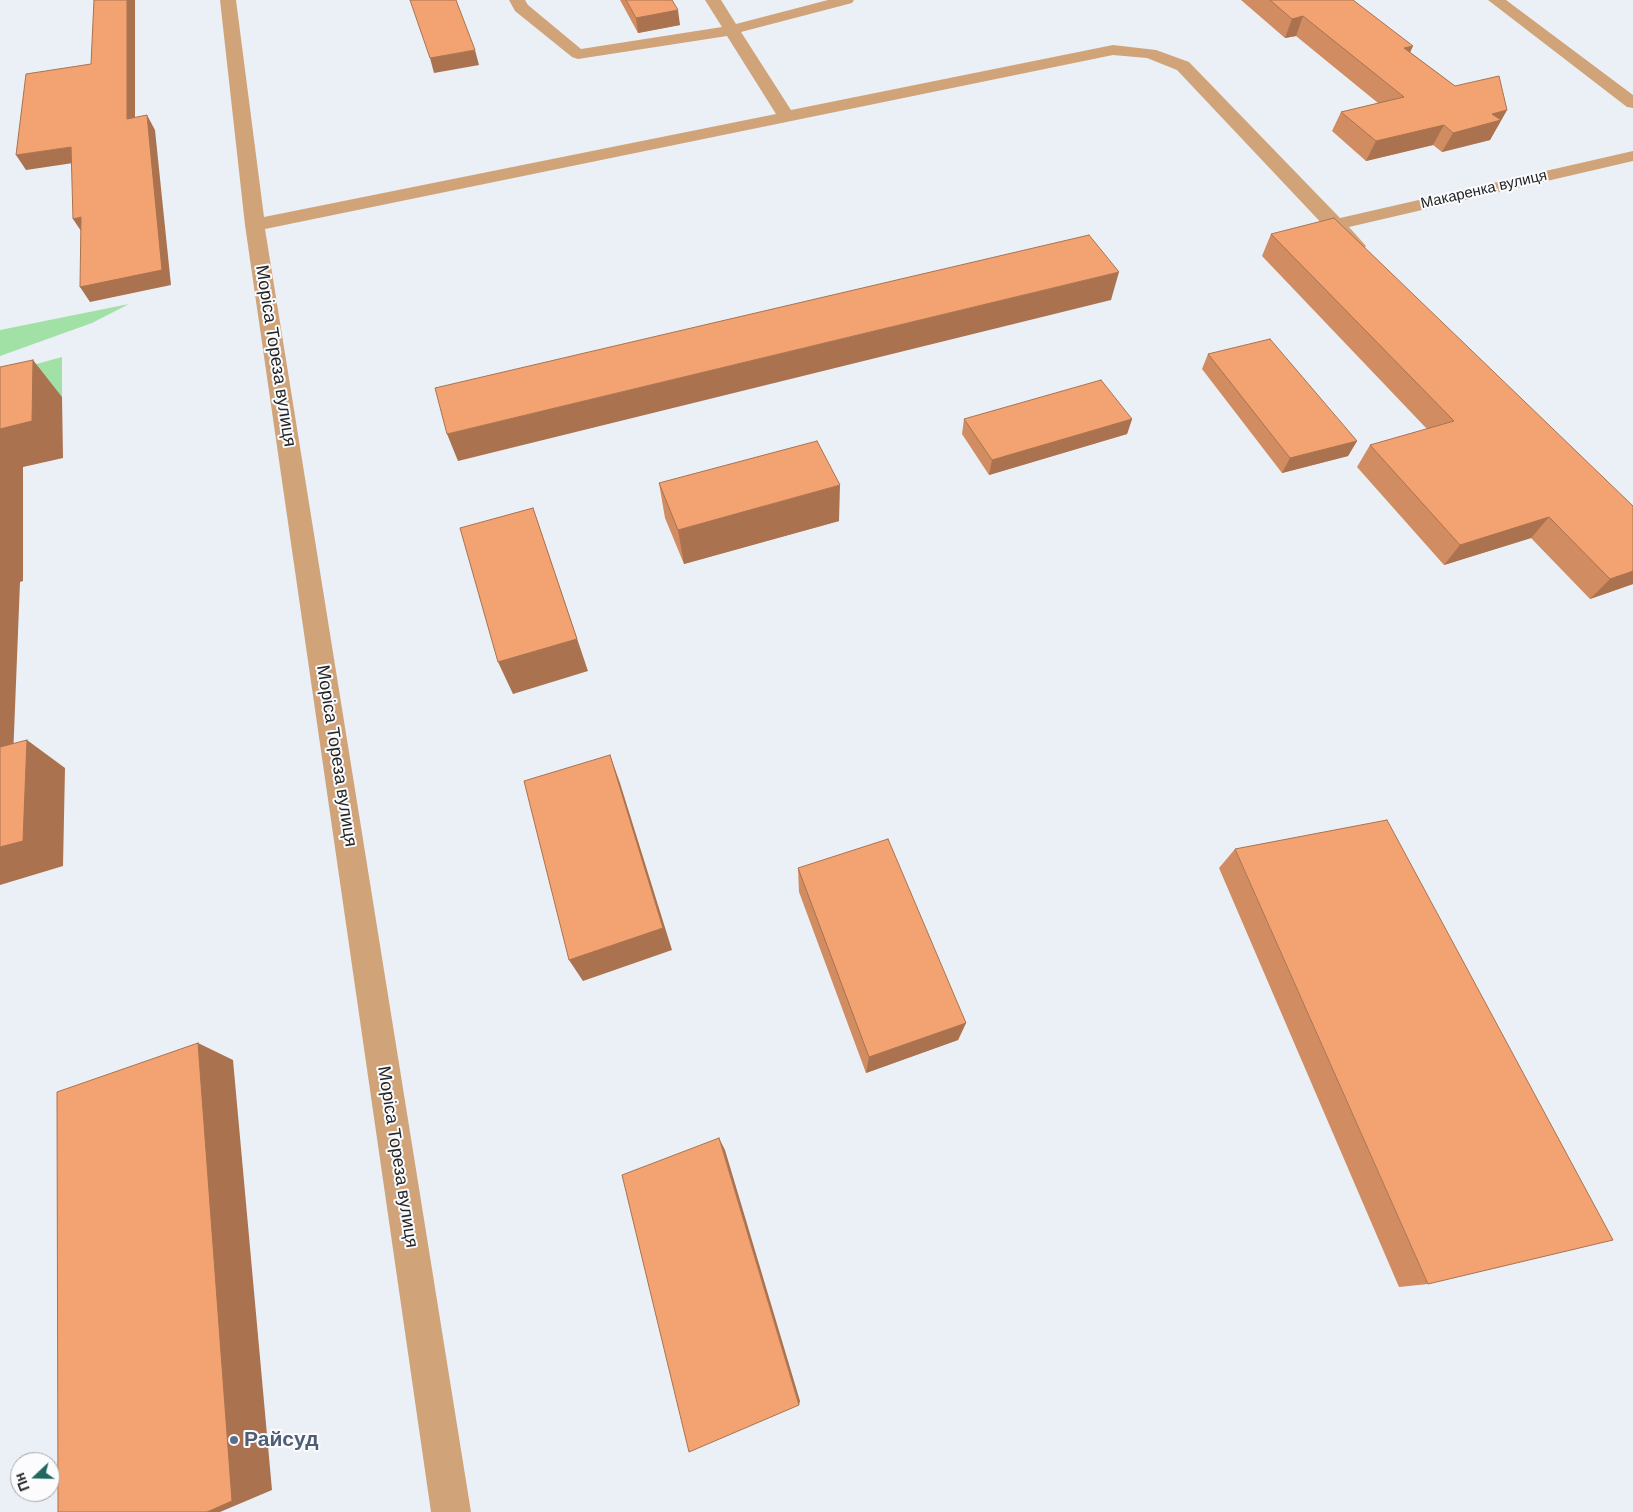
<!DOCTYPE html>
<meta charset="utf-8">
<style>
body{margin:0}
#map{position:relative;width:1633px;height:1512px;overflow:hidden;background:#ebeff6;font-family:"DM Sans",sans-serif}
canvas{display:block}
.north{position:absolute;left:10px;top:1452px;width:50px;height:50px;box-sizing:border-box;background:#fcfcfe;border:1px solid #a5a6a8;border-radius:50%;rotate:249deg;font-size:14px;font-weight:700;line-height:20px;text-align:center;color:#232527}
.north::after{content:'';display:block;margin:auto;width:18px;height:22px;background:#216960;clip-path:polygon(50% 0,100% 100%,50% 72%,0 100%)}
</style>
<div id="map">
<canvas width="1633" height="1512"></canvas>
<div class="north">Пн</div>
</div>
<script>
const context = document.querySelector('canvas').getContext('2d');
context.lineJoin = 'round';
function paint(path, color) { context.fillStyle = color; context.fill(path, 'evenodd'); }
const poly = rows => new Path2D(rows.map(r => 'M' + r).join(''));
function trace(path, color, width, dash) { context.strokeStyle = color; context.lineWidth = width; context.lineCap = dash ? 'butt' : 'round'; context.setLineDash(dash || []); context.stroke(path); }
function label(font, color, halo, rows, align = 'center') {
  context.font = font + ' "DM Sans",sans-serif'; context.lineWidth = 4; context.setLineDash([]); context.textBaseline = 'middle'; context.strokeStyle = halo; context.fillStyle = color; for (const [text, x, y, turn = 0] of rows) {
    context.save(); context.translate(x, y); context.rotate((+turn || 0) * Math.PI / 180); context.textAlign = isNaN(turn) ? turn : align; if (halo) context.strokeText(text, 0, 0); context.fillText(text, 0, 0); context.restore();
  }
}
const green = poly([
 [129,304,92,323,0,356,0,330],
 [62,357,62,397,0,412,0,374]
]);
const minor = poly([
 [220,0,236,0,264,217,776,114,727,36,578,59,572,57,515,11,509,0,525,0,528,5,581,49,722,27,705,0,721,0,736,24,828,0,854,0,852,3,741,32,791,110,1113,45,1156,50,1189,62,1340,218,1633,151,1633,161,1349,227,1366,246,1363,250,1356,252,1349,250,1327,229,1177,70,1147,58,1113,55,265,229,471,1512,431,1512,245,225,220,0],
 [1488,0,1506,0,1633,95,1633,108,1627,107,1488,0]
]);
const wall = poly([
 [620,0,672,0,680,25,638,33],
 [1241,0,1353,0,1410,52,1455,86,1507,110,1490,140,1442,152,1433,145,1366,161,1332,131,1341,112,1378,103,1296,36,1285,38],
 [1271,234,1633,584,1590,599,1531,538,1444,565,1357,467,1370,445,1427,429,1262,256],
 [1208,354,1357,441,1348,456,1282,473,1202,369],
 [964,419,1132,419,1127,434,989,475,962,434],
 [659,483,839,521,684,564,665,518],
 [1235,849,1428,1284,1399,1287,1219,868],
 [798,868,966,1023,958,1040,866,1073,799,892]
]);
const shadedWall = poly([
 [127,0,135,0,135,133,127,119],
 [678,10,680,25,638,33,636,18],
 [1303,16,1296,36,1285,38,1292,19],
 [1413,46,1404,66,1404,48],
 [475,50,479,65,434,73,430,58],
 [1507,110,1490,140,1442,152,1453,133,1492,114],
 [147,115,155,130,171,285,90,302,80,287],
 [1444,125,1433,145,1366,161,1376,141],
 [71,147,80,162,26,170,16,155],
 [81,217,83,234,73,219],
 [1119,272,1111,300,458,461,447,434],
 [33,360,62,397,63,458,23,467,23,581,20,582,12,783,0,775,0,429],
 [1132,419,1127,434,989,475,992,460],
 [1357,441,1348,456,1282,473,1290,458],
 [840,485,839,521,684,564,678,530],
 [533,508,588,671,513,694,498,662],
 [1549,517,1531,538,1444,565,1460,545],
 [1633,571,1633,584,1590,599,1610,579],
 [27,740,65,768,63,866,0,885,0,847],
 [610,755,620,783,672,950,583,981,569,960],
 [966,1023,958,1040,866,1073,869,1057],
 [198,1043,233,1060,272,1490,220,1512,207,1512],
 [719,1138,725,1150,800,1401,799,1405]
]);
const building = poly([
 [94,0,127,0,127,119,147,115,162,270,80,287,81,217,73,219,71,147,16,155,26,74,91,64,94,0],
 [410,0,456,0,475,50,430,58,410,0],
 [626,0,672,0,678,10,636,18,626,0],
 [1270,0,1353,0,1413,46,1404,48,1455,86,1499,76,1507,110,1492,114,1501,120,1453,133,1444,125,1376,141,1341,112,1404,97,1303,16,1292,19,1270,0],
 [1334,218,1633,506,1633,571,1610,579,1549,517,1460,545,1370,445,1454,421,1271,234,1334,218],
 [1089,235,1119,272,447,434,435,388,1089,235],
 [1270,339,1357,441,1290,458,1208,354,1270,339],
 [33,360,32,421,0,429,0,367,33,360],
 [1101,380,1132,419,992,460,964,419,1101,380],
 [817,441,840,485,678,530,659,483,817,441],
 [533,508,577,639,498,662,460,528,533,508],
 [27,740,23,841,0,847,0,747,27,740],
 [610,755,663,928,569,960,524,781,610,755],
 [1387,820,1613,1240,1428,1284,1235,849,1387,820],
 [888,839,966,1023,869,1057,798,868,888,839],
 [198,1043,232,1501,207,1512,58,1512,57,1092,198,1043],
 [719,1138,799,1405,689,1452,622,1175,719,1138]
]);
const markers = [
 [234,1440,5,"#5c6f8a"]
];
const farStreetnames = [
 ["Макаренка вулиця",1484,190,-13]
];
const streetNames = [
 ["Моріса Тореза вулиця",275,356,81],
 ["Моріса Тореза вулиця",336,756,81],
 ["Моріса Тореза вулиця",397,1157,81]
];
const nearServicenames = [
 ["Райсуд",244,1440]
];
paint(green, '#a2e1a5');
paint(minor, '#d0a478');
paint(wall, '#d18c61');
paint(shadedWall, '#aa724f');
paint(building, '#f3a371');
trace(building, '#aa724f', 1);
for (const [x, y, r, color] of markers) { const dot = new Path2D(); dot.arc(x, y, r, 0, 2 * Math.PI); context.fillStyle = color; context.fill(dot); trace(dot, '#fcfcfe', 2); }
label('15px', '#232527', '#fcfcfe', farStreetnames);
label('18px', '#232527', '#fcfcfe', streetNames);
label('bold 21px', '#4e5e75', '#fcfcfe', nearServicenames, 'left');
</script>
